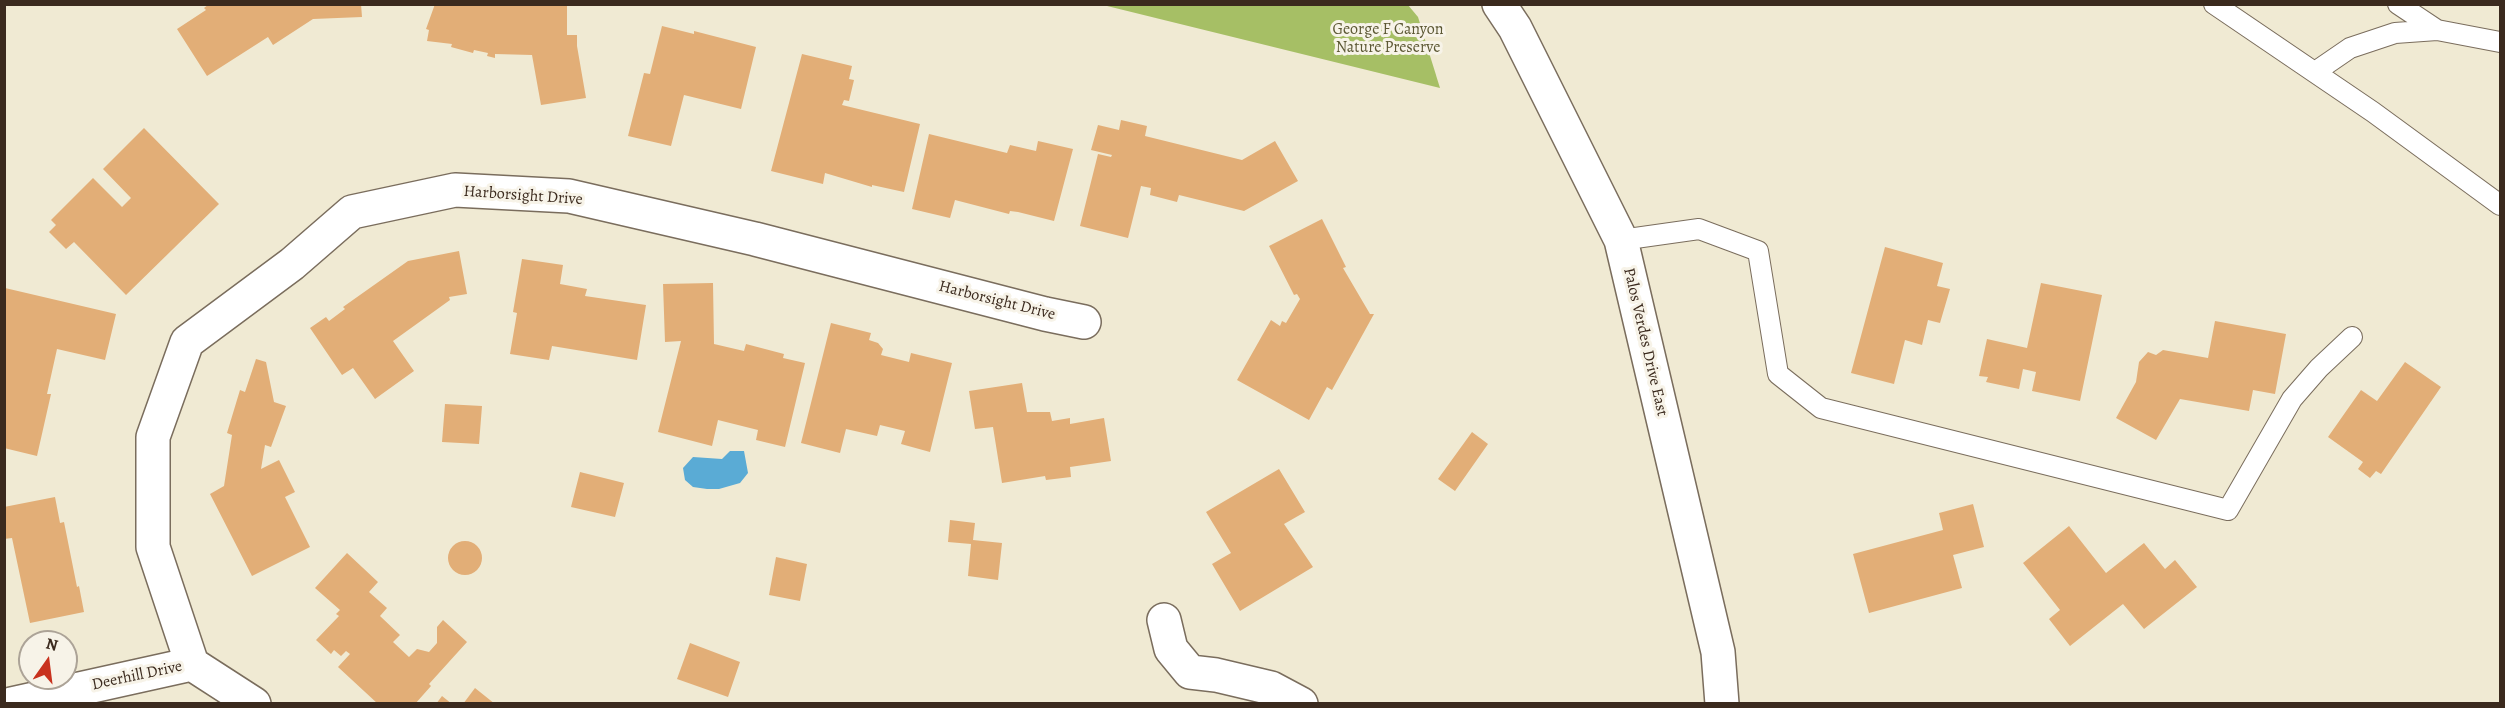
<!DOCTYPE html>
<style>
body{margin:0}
#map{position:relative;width:2505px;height:708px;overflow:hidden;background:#f0ead3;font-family:Alegreya,serif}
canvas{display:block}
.frame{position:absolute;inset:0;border:6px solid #3b2a1e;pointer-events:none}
.north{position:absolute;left:18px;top:630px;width:60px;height:60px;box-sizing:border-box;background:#f7f3e8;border:2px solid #aca397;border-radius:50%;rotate:14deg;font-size:16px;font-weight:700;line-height:24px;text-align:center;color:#3b2a1e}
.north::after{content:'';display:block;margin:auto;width:21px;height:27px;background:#c8321e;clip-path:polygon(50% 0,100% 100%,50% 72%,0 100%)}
</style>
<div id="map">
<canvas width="2505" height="708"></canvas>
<div class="frame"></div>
<div class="north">N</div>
</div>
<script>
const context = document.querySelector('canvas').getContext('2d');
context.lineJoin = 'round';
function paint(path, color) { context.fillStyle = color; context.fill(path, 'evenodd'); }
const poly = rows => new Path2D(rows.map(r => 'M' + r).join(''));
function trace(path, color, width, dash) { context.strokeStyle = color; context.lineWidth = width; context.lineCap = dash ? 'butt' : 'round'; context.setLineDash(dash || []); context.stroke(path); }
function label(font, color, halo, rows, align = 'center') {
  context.font = font + ' Alegreya,serif'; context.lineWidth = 6; context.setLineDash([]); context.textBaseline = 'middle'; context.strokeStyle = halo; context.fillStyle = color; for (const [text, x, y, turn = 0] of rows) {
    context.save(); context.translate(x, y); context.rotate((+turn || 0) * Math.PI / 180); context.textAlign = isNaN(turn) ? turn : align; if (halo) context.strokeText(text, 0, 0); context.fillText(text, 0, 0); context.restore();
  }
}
const green = poly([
 [1103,5,1408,5,1418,17,1440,88]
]);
const water = poly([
 [730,451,744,451,748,473,740,483,719,489,707,489,693,487,685,480,683,468,693,457,722,459]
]);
const building = poly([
 [209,4,361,4,362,17,313,19,273,45,268,37,207,76,177,29,206,10,204,8],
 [435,4,567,4,567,35,577,35,577,46,586,98,541,105,532,55,495,54,495,58,487,56,488,53,474,50,473,53,451,47,452,44,427,41,429,30,426,29],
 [662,26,694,34,694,31,756,47,741,109,684,95,671,146,628,136,644,73,650,74],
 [802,54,852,66,849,79,854,80,849,101,844,100,842,105,920,124,904,192,872,185,872,187,825,173,823,184,771,171],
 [1121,120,1147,126,1145,136,1242,160,1275,141,1298,181,1244,211,1179,195,1177,202,1150,195,1151,188,1141,186,1128,238,1080,226,1098,154,1111,157,1112,155,1091,150,1098,125,1119,130],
 [144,128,219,204,126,295,74,242,66,249,49,232,56,225,51,220,93,178,122,207,131,198,103,169],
 [929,134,1007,153,1010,145,1036,151,1038,141,1073,149,1054,221,1018,212,1010,211,1009,214,955,200,950,218,912,209],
 [1322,219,1346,267,1343,268,1370,314,1374,314,1332,390,1327,387,1309,420,1237,380,1271,320,1280,326,1282,321,1286,323,1300,299,1297,294,1294,295,1269,246],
 [1885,247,1943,263,1937,286,1950,289,1940,323,1928,320,1922,345,1905,340,1894,384,1851,373],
 [459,251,467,294,449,297,450,300,393,341,414,371,375,399,353,368,342,375,310,328,326,317,329,321,345,309,343,307,408,261],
 [522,259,563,265,560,284,587,289,585,296,646,305,637,360,552,346,549,360,510,354,517,313,513,312],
 [713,283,714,344,744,351,746,344,784,354,783,358,805,363,785,447,756,440,758,430,718,420,712,446,658,432,681,341,665,342,663,284],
 [2041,283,2102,295,2080,401,2032,391,2036,372,2023,369,2019,389,1986,382,1988,377,1979,376,1987,339,2027,348],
 [5,288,116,314,105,360,57,349,47,394,51,394,37,456,4,448],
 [2215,321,2286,334,2275,394,2253,390,2249,411,2180,399,2156,440,2116,418,2136,382,2139,362,2148,352,2156,355,2163,350,2208,358],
 [831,323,871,333,869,340,878,343,883,349,881,355,909,362,911,353,952,363,930,452,901,444,905,431,880,425,877,436,846,429,840,453,801,443],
 [256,359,266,362,274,402,286,406,271,447,265,445,261,469,279,460,295,492,285,497,310,547,252,576,210,494,224,486,232,435,227,433,240,390,245,392],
 [2405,362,2441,387,2381,474,2376,471,2370,478,2358,469,2363,462,2328,437,2361,390,2377,401],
 [1022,383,1027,412,1050,412,1052,421,1070,418,1070,424,1104,418,1111,461,1070,467,1071,477,1046,480,1045,476,1002,483,993,427,975,429,969,391],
 [445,404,482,406,479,444,442,442],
 [1472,432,1488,444,1455,491,1438,479],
 [1279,469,1305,512,1284,524,1313,567,1240,611,1212,564,1231,553,1206,512],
 [580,472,624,483,615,517,571,507],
 [55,497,60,523,64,522,77,587,79,586,84,612,30,623,12,538,4,539,4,507],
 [1973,504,1984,547,1953,555,1962,588,1869,613,1853,554,1943,530,1939,513],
 [950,520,975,523,973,540,1002,543,998,580,968,576,971,544,948,542],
 [2069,526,2106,573,2144,543,2165,569,2175,560,2197,587,2144,629,2123,604,2070,646,2049,619,2060,610,2023,563],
 '448 558a17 17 0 1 1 34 0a17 17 0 1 1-34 0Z',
 [347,553,378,582,369,592,387,608,380,616,400,635,393,642,409,657,417,649,429,652,437,643,437,627,443,620,467,642,429,684,431,686,415,704,378,704,338,667,350,654,346,651,341,656,334,650,331,654,316,640,339,616,336,614,340,610,315,588],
 [776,557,807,564,800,601,769,595],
 [690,643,740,662,728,697,677,679],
 [475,688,495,704,463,704],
 [442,696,452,704,436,704]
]);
const service = poly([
 [2214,4,2373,112,2500,205],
 [2398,4,2437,30],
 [2315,72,2350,48,2395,33,2437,30,2500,42],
 [1621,240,1699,229,1758,251,1778,374,1821,408,2228,510,2292,399,2319,368,2352,337]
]);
const minor = poly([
 [1164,620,1171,649,1190,672,1216,675,1271,688,1301,704],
 [11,704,192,664],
 [254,704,192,664,153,547,153,437,187,342,292,264,352,212,455,190,569,196,755,239,1045,314,1084,322]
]);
const secondary = poly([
 [1499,4,1515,28,1621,240,1718,652,1722,704]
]);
const parkNames = [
 ["George F Canyon",1388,30],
 ["Nature Preserve",1388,48]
];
const streetNames = [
 ["Harborsight Drive",523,196,4],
 ["Harborsight Drive",997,301,14],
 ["Palos Verdes Drive East",1645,342,77],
 ["Deerhill Drive",137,676,-12]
];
paint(green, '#a6bf65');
paint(water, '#5aabd5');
paint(building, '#e2ae77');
trace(service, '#7a6d5d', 22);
trace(minor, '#7a6d5d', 36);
trace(secondary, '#7a6d5d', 36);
trace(service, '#fff', 20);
trace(minor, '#fff', 33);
trace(secondary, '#fff', 33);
label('16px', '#5b5733', '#f7f3e8', parkNames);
label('16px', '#3b2a1e', '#f7f3e8', streetNames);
</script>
